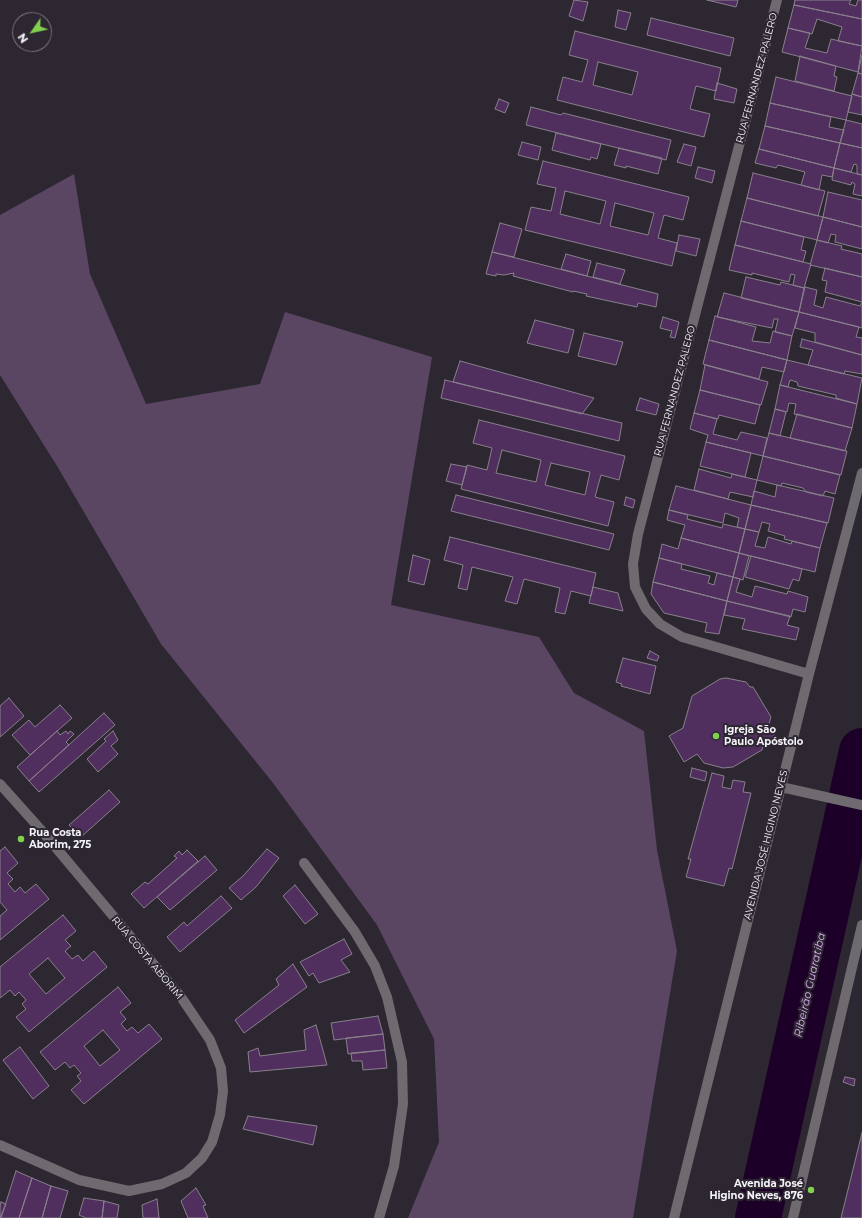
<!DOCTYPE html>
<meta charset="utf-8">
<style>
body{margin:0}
#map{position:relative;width:862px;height:1218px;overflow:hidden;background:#2d2731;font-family:Montserrat,sans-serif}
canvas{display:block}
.north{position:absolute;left:12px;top:12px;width:40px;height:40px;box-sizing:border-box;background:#2d2731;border:1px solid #7e7981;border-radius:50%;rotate:236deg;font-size:11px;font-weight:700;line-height:16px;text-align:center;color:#f7f3fa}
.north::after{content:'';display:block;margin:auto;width:14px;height:18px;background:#82d04f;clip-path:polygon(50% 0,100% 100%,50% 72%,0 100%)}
</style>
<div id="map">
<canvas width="862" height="1218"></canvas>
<div class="north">N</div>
</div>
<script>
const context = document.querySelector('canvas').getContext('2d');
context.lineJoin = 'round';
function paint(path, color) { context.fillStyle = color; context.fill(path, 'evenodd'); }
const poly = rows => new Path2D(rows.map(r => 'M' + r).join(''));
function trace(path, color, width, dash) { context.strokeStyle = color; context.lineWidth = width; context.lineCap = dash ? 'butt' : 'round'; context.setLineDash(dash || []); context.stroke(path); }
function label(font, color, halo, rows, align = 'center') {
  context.font = font + ' Montserrat,sans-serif'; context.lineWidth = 4; context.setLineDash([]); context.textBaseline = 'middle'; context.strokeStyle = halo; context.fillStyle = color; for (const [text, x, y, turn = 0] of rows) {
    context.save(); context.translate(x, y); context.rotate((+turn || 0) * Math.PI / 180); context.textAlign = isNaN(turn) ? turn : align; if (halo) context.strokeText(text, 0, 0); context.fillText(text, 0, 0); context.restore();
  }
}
const green = poly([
 [74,174,90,274,146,404,260,384,285,312,432,357,391,605,539,637,574,693,644,731,657,850,677,951,633,1218,408,1218,439,1142,434,1039,377,925,273,783,161,644,57,466,0,375,0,215]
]);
const river = poly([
 [758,1218,862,751]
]);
const building = poly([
 [574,0,588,2,583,21,569,16,574,0],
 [707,0,738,0,736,7,707,0],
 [795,0,851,0,849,4,856,6,858,0,862,0,862,19,794,5,795,0],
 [794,5,862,19,862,46,838,41,842,27,817,19,812,34,788,28,794,5],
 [618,10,631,13,626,30,615,27,618,10],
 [651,18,734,38,730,56,647,35,651,18],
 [788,28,810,33,805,48,827,53,831,39,862,46,858,72,782,52,788,28],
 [575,31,721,68,716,91,696,86,690,109,710,114,704,137,557,100,563,77,582,82,588,60,569,55,575,31],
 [598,62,638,72,632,95,593,85,598,62],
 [862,55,862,74,858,73,862,55],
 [800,56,836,66,834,76,837,77,834,91,795,81,800,56],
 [858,73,862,74,862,97,852,94,858,73],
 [776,77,852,96,846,120,770,103,776,77],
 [717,83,737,89,734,103,714,99,717,83],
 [852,94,862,97,862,115,848,112,852,94],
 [499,99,509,103,505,113,495,109,499,99],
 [770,103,831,117,829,127,844,130,840,143,765,126,770,103],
 [531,107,561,115,563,113,671,140,666,160,526,125,531,107],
 [846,120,862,124,862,148,840,143,846,120],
 [765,126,840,143,834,168,759,149,765,126],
 [556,133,601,144,597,159,591,157,590,160,552,150,556,133],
 [522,142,541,147,538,160,518,155,522,142],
 [840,143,862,148,862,175,857,174,857,165,854,164,851,172,834,168,840,143],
 [684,144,696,147,691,166,677,162,684,144],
 [619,148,662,158,658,174,626,166,626,168,614,165,619,148],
 [759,149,834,168,832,177,822,175,819,190,801,185,805,172,778,165,776,168,755,163,759,149],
 [543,161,689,197,683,220,664,215,658,238,677,243,672,266,525,230,531,207,551,211,556,188,537,184,543,161],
 [565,191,606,201,600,224,560,214,565,191],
 [615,203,654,213,648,235,610,226,615,203],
 [698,167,715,171,712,183,695,178,698,167],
 [834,168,862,175,862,196,853,194,855,184,852,182,851,185,832,180,834,168],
 [753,173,825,191,818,216,747,198,753,173],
 [828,192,862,200,862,227,823,217,828,192],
 [747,198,823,217,817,240,741,221,747,198],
 [823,217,862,227,862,249,835,242,836,235,831,234,828,243,817,240,823,217],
 [741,221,804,237,801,250,806,251,803,262,735,245,741,221],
 [500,223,522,229,514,257,492,252,500,223],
 [679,235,700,239,696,256,676,251,679,235],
 [817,240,842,246,841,249,862,254,862,277,810,265,817,240],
 [735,245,811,264,804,288,793,285,795,275,791,274,789,282,752,273,752,275,729,270,735,245],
 [492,252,658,294,656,307,638,303,637,307,586,296,587,294,573,291,573,292,513,276,514,273,504,275,496,274,496,276,486,274,492,252],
 [566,254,591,261,587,276,561,269,566,254],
 [597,263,625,270,620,284,593,277,597,263],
 [825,268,862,277,862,302,825,292,827,281,822,280,825,268],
 [746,277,780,285,781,282,804,288,799,312,741,298,746,277],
 [805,287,817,290,814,305,823,308,826,297,860,306,862,302,862,328,799,312,805,287],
 [724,293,799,312,792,336,775,332,778,319,774,319,772,328,717,317,724,293],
 [799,312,859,327,856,337,862,338,862,355,815,342,815,333,795,328,799,312],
 [715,316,756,327,752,341,770,343,773,331,792,336,787,360,709,340,715,316],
 [663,317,679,322,675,338,670,337,672,331,660,328,663,317],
 [535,320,574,330,568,353,527,343,535,320],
 [584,333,623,342,616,365,578,356,584,333],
 [802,339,862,355,862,374,845,371,844,374,808,365,813,350,800,347,802,339],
 [709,340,787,360,784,372,762,367,759,379,703,364,709,340],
 [787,360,862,378,857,404,836,398,836,395,798,386,797,382,790,380,788,387,780,385,787,360],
 [460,361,594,398,582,414,453,382,460,361],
 [705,365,768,382,761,405,700,390,705,365],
 [445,380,622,423,619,441,441,398,445,380],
 [780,385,857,404,852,428,794,414,796,404,789,403,787,412,775,409,780,385],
 [700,390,760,405,755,424,719,415,718,419,694,413,700,390],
 [640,398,659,404,656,415,636,410,640,398],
 [775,409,786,412,780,436,769,433,775,409],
 [694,413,717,419,713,434,737,440,741,432,767,438,763,456,706,442,708,435,690,429,694,413],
 [797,414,852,428,845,451,790,438,797,414],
 [479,420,625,456,619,480,601,475,595,497,614,502,608,526,461,489,467,465,487,470,492,448,473,443,479,420],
 [502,450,541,460,536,482,496,473,502,450],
 [551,463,590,472,585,495,545,485,551,463],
 [769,433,847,451,841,475,763,456,769,433],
 [706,442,751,453,745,477,700,466,706,442],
 [763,456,840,475,835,494,825,491,823,496,806,492,803,488,782,483,781,486,757,480,763,456],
 [451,464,467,467,462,485,446,481,451,464],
 [699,469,731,478,732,474,757,480,753,497,730,492,728,499,694,490,699,469],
 [777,485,834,498,828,523,751,505,754,491,775,497,777,485],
 [676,486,751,505,745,529,737,527,739,518,725,513,723,523,669,510,676,486],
 [456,495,614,534,609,550,451,511,456,495],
 [626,497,635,500,633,508,624,505,626,497],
 [751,505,827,523,820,548,784,539,785,536,768,531,770,524,762,522,759,532,745,529,751,505],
 [669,510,688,515,687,519,722,528,723,524,745,529,739,553,681,538,685,525,667,520,669,510],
 [745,529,759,532,755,546,765,548,768,537,791,544,792,541,820,548,815,572,739,553,745,529],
 [450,537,596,573,591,596,571,591,565,614,555,612,560,588,524,579,517,604,505,601,513,577,472,567,467,590,458,588,463,565,444,560,450,537],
 [681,538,739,553,733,577,659,558,662,544,678,549,681,538],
 [739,553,749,556,743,580,733,577,739,553],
 [413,555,430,560,424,585,408,581,413,555],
 [751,556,802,569,799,581,793,579,789,589,745,577,751,556],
 [659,558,682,564,681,569,710,576,708,583,714,585,717,573,733,577,727,601,653,582,659,558],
 [733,577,740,579,736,592,752,597,755,586,787,594,788,591,808,597,805,612,793,609,791,617,727,601,733,577],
 [653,582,727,601,719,634,705,632,707,623,664,613,651,594,653,582],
 [593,587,618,593,623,611,589,603,593,587],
 [727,601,790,616,787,625,799,628,796,640,742,629,745,619,724,615,727,601],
 [650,651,659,656,657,661,647,658,650,651],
 [623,658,656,666,650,694,621,686,622,684,616,682,623,658],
 [726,678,746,682,750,687,753,687,771,717,768,727,775,729,772,742,765,739,762,750,733,767,723,768,704,763,697,754,684,762,669,736,683,728,692,696,720,679,726,678],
 [9,698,24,716,0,737,0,706,9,698],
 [60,705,72,718,30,755,12,735,29,720,35,727,60,705],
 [104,713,115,725,39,792,29,781,104,713],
 [57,731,60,735,66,731,68,734,70,731,74,734,66,742,69,745,29,781,17,767,57,731],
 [113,731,118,740,111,746,118,754,98,772,87,759,106,741,104,739,113,731],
 [692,768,707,772,705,781,690,777,692,768],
 [712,773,724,776,722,787,731,789,733,780,745,782,743,792,751,793,732,869,729,868,724,886,686,877,691,859,688,859,712,773],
 [109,790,120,802,81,837,69,825,109,790],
 [5,847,18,863,7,873,13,879,8,884,15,892,20,887,25,893,36,884,49,899,0,940,0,916,7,910,0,902,0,851,5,847],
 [267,849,279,858,256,887,241,900,229,888,243,876,267,849],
 [187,850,198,861,144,908,131,894,145,882,148,884,177,858,174,856,179,851,182,855,187,850],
 [205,856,217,870,170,910,157,897,205,856],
 [295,885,318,914,305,924,283,896,295,885],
 [221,896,232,908,180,952,167,937,184,922,187,926,221,896],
 [63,915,76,931,65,940,71,946,65,951,72,959,78,955,83,961,94,951,107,967,29,1032,16,1017,26,1009,22,1004,26,1000,19,992,15,996,10,990,0,998,0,967,63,915],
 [48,958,65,978,46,994,29,974,48,958],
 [344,939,352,954,341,960,350,972,319,983,313,973,309,976,300,962,344,939],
 [293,964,307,987,244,1033,235,1020,279,985,276,979,293,964],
 [118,987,131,1003,120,1012,126,1019,121,1024,127,1031,132,1027,138,1033,149,1024,162,1039,84,1104,71,1090,81,1081,77,1076,81,1073,74,1065,70,1068,65,1062,55,1070,40,1052,118,987],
 [103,1030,120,1050,100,1066,84,1046,103,1030],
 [378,1016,383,1034,334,1040,331,1023,378,1016],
 [316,1025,327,1065,250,1072,248,1052,258,1048,260,1056,306,1050,304,1030,316,1025],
 [383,1034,385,1050,348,1054,346,1038,383,1034],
 [20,1047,49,1086,33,1099,3,1060,20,1047],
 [385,1050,387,1068,363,1070,362,1061,352,1061,351,1053,385,1050],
 [845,1077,855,1079,854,1086,843,1082,845,1077],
 [248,1116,317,1126,313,1145,243,1129,248,1116],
 [862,1133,862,1218,841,1218,862,1133],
 [16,1171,32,1178,19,1218,1,1218,16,1171],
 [32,1178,51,1186,42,1218,19,1218,32,1178],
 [51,1186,68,1191,60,1218,42,1218,51,1186],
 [196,1188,206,1205,203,1206,208,1218,188,1218,181,1201,196,1188],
 [84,1198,104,1201,102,1218,86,1218,79,1215,84,1198],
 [157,1199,159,1218,143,1218,142,1205,157,1199],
 [104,1201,119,1205,117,1218,102,1218,104,1201],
 [1,1202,6,1204,0,1218,0,1206,1,1202]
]);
const minor = poly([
 [777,0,638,534,633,564,635,587,646,609,660,624,682,637,809,674],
 [0,784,42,831,181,997,210,1040,221,1068,223,1091,220,1115,212,1142,202,1158,186,1173,162,1184,129,1191,79,1180,0,1145],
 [781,787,862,805],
 [304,863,355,932,375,966,387,997,402,1062,403,1104,394,1166,379,1218],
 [674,1218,809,674,862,473],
 [793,1218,862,925]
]);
const markers = [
 [716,736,4,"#82d04f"],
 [21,839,4,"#82d04f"],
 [811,1190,4,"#82d04f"]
];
const streetNames = [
 ["RUA FERNANDEZ PALERO",757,78,-75],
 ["RUA FERNANDEZ PALERO",675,391,-75],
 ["AVENIDA JOSÉ HIGINO NEVES",766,845,-76],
 ["RUA COSTA ABORIM",147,958,50]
];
const poiNames = [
 ["Igreja São",724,730],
 ["Paulo Apóstolo",724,742],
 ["Rua Costa",29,833],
 ["Aborim, 275",29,845],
 ["Avenida José",803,1184,"right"],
 ["Higino Neves, 876",803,1196,"right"]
];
const waterNames = [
 ["Ribeirão Guaratiba",810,985,-77]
];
paint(green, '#5a4563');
trace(river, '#1c0028', 46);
paint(building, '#502f5f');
trace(building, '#88808b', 1);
trace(minor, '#6e6a6f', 10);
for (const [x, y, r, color] of markers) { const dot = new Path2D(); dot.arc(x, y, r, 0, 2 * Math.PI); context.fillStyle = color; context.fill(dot); trace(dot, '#2d2731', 1.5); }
label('10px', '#f7f3fa', '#2d2731', streetNames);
label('bold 10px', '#f7f3fa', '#2d2731', poiNames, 'left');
label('italic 11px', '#e1adf9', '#2d2731', waterNames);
</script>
